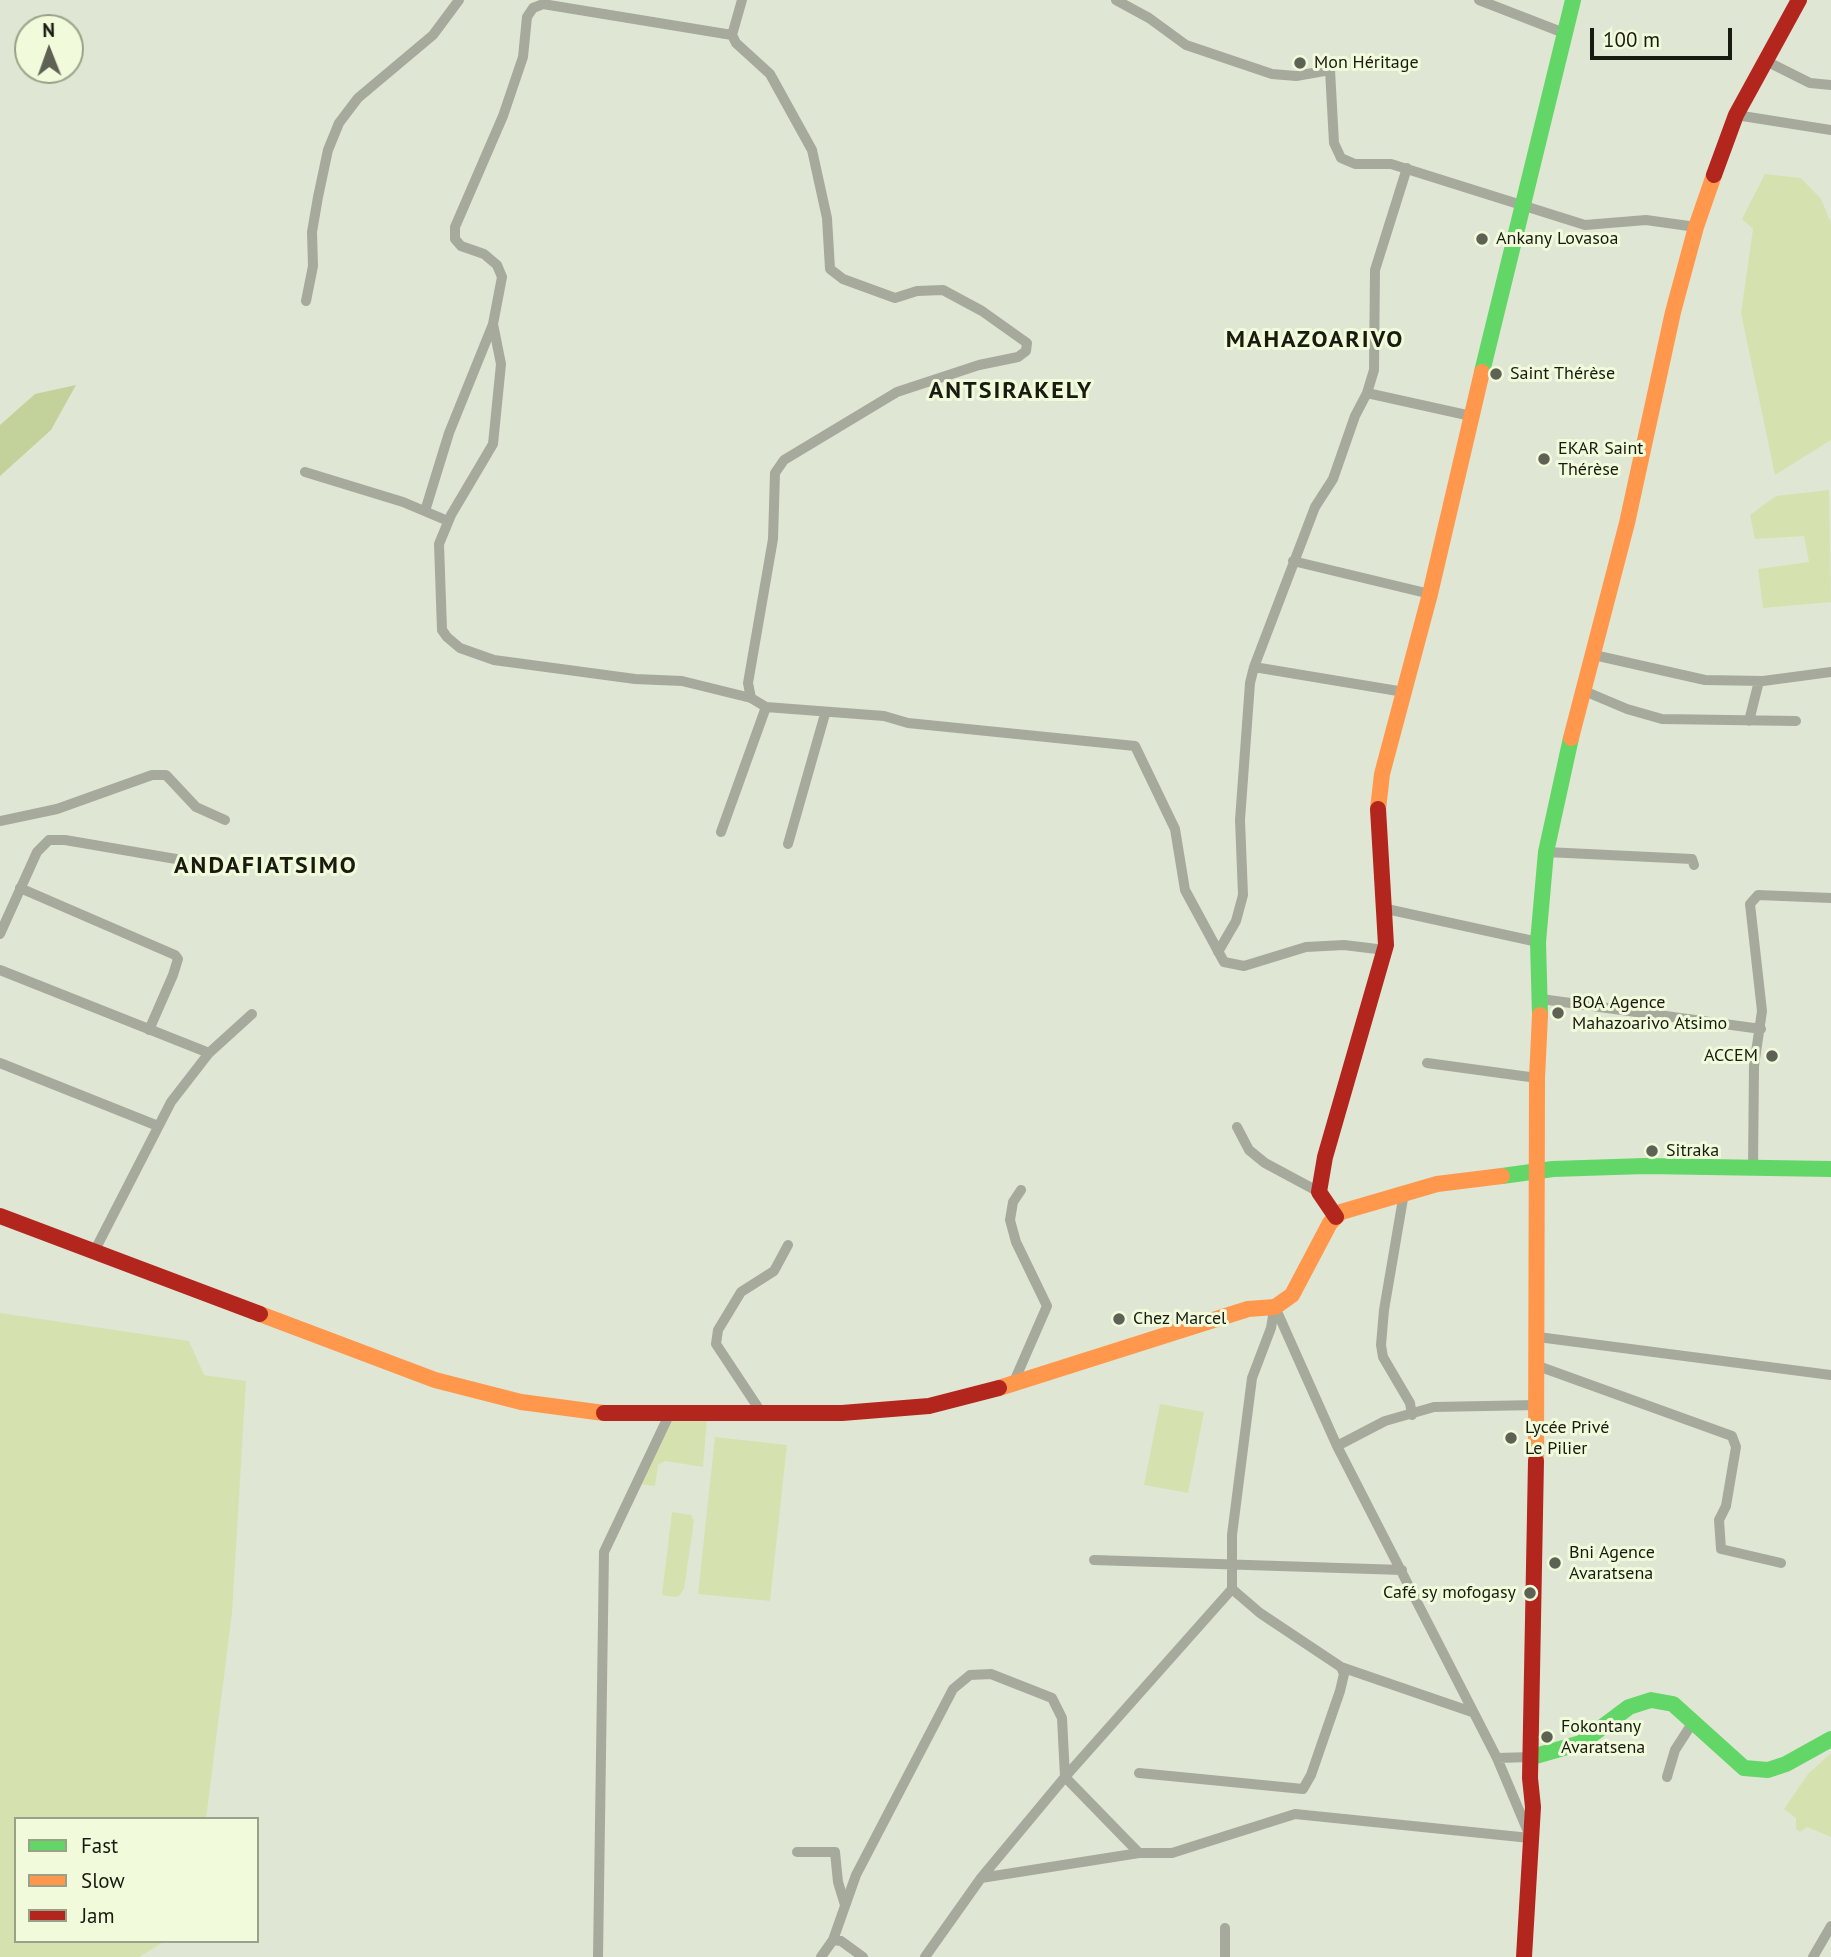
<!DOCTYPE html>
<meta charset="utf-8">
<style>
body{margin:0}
#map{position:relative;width:1831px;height:1957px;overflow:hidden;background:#e0e6d4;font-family:"PT Sans",sans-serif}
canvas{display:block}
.legend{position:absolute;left:14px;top:1817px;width:245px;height:126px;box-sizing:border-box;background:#f1fada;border:2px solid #9aa189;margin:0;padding:9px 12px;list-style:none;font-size:21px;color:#181b10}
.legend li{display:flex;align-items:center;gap:14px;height:35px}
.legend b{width:35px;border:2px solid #9aa189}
.north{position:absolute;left:14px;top:14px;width:70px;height:70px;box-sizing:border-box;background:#f1fada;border:2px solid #9aa189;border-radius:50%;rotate:359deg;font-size:19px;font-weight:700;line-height:28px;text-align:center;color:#181b10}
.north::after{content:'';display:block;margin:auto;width:24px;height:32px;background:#5e6255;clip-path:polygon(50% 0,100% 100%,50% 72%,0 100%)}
.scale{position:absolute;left:1590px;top:28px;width:142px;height:32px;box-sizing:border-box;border:4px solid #181b10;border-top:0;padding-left:9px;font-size:21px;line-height:24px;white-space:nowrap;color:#181b10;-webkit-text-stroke:5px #f1fada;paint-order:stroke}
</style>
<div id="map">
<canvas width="1831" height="1957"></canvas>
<ul class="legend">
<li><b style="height:9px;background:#63d668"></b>Fast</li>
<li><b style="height:9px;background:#ff974d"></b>Slow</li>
<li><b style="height:9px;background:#b3261e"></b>Jam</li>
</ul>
<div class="north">N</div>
<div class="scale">100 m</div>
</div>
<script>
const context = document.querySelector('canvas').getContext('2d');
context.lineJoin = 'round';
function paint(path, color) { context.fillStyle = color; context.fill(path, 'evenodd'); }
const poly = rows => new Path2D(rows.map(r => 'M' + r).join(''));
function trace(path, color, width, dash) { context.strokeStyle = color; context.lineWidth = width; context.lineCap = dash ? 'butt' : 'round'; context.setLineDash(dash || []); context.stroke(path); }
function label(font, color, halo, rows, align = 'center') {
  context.font = font + ' "PT Sans",sans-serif'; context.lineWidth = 6; context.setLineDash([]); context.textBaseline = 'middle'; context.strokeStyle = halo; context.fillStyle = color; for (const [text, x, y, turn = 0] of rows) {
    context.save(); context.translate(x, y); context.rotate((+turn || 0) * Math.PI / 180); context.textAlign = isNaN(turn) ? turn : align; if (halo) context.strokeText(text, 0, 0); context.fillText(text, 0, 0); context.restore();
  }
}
const green = poly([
 [1765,174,1801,178,1821,199,1831,223,1831,440,1775,475,1741,313,1753,229,1742,219],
 [1829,490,1831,602,1763,608,1758,569,1809,562,1804,536,1755,539,1750,515,1776,496],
 [0,1313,189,1341,204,1375,246,1381,232,1613,206,1819,16,1819,16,1941,165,1941,139,1957,0,1957],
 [1160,1404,1204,1412,1188,1493,1144,1485],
 [671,1419,707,1419,703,1467,665,1461,658,1465,655,1486,639,1484],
 [715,1437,787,1445,770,1601,698,1594],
 [672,1512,691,1515,694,1521,684,1589,679,1596,674,1597,662,1595],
 [1831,1753,1831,1837,1807,1827,1800,1832,1796,1829,1796,1818,1784,1809,1808,1774]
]);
const forest = poly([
 [76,385,51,430,0,476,0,425,35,394]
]);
const street = poly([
 [742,0,732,35,736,43,770,74,812,150,827,218,830,269,843,279,895,298,917,291,943,290,982,311,1027,343,1026,351,1018,357,979,365,897,392,784,460,775,473,773,539,748,683,751,698],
 [1116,0,1149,18,1186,45,1272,74,1296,76,1330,70,1334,143,1341,158,1355,164,1391,164,1585,225,1646,220,1696,227],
 [1479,0,1564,33],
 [732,35,543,4,533,8,527,17,523,57,503,116,455,227,455,239,461,246,484,254,497,265,502,277,493,324,501,364,493,444,451,515,439,544,442,630,447,637,460,648,494,660,635,679,682,681,751,698,766,707,884,716,908,723,1135,746,1175,829,1185,890,1224,962,1244,966,1306,947,1344,945,1385,950],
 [1766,61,1810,83,1831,85],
 [1736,115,1831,130],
 [306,301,313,266,312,232,318,197,328,150,339,123,358,98,433,35,459,0],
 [1367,393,1374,370,1375,270,1407,168],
 [305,472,403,502,448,521],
 [425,511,449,433,493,324],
 [1293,561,1430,594],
 [1594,655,1705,680,1763,681,1831,672],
 [1254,667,1404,692],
 [1582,690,1627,709,1662,719,1796,721],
 [1749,721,1759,681],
 [0,821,57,809,152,775,166,775,196,807,225,820],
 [721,832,766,707],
 [788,844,825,714],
 [1546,852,1692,859,1694,865],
 [20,888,175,955,178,959,173,975,149,1030],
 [1382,908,1538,942],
 [0,934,37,852,49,840,65,840,176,859],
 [1218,952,1236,921,1243,895,1240,820,1250,683,1254,667,1315,507,1333,479,1355,416,1367,393,1471,416],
 [0,970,209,1053],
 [1541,999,1761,1029],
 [0,1063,158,1126],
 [1427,1063,1537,1078],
 [1237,1127,1249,1150,1265,1163,1319,1192],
 [1753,1167,1754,1066,1762,1011,1750,904,1758,895,1831,898],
 [1404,1193,1384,1310,1381,1345,1383,1357,1410,1403,1412,1415],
 [95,1250,171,1102,209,1053,252,1014],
 [1275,1307,1337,1446,1497,1758,1529,1834],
 [1274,1310,1271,1328,1252,1378,1232,1535,1232,1589,1260,1613,1341,1667,1472,1712],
 [1538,1337,1831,1375],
 [1538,1366,1732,1436,1736,1447,1726,1506,1719,1520,1721,1549,1781,1563],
 [1013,1384,1047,1306,1016,1242,1010,1220,1013,1202,1021,1190],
 [763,1415,716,1344,718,1330,741,1292,774,1271,788,1245],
 [1337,1446,1385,1421,1434,1407,1537,1405],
 [1094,1560,1402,1570],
 [1497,1758,1532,1757],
 [1139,1773,1303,1789,1311,1775,1340,1691,1344,1674,1341,1667],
 [1667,1777,1675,1750,1693,1722],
 [797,1852,835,1852,838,1882,845,1905],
 [981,1878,1139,1853,1172,1853,1295,1814,1530,1838],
 [1225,1928,1225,1957],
 [833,1940,841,1941,863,1957],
 [598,1957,604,1552,670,1413],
 [821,1957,833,1940,856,1875,953,1689,970,1675,991,1674,1052,1698,1062,1718,1065,1777,1139,1853],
 [925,1957,981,1878,1065,1777,1232,1589],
 [1813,1957,1831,1926]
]);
const fast = poly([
 [1482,372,1573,0],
 [1540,1015,1538,942,1546,852,1571,738],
 [1502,1176,1553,1169,1645,1166,1831,1169],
 [1532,1757,1581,1743,1629,1707,1651,1700,1673,1704,1744,1768,1768,1770,1786,1764,1831,1739]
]);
const slow = poly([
 [1571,738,1627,523,1673,312,1696,227,1714,175],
 [1378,809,1382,774,1430,594,1482,372],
 [260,1314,435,1380,521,1402,604,1413],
 [999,1388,1248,1309,1275,1307,1292,1295,1330,1223,1341,1212,1437,1184,1502,1176],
 [1536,1461,1537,1078,1540,1015]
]);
const jam = poly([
 [1714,175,1736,115,1799,0],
 [0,1216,260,1314],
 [1336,1217,1319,1192,1325,1157,1386,945,1378,809],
 [604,1413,842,1413,929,1406,999,1388],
 [1524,1957,1533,1807,1530,1778,1536,1461]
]);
const markers = [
 [1300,63,7,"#5e6255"],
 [1482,239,7,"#5e6255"],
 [1496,374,7,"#5e6255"],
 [1544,459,7,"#5e6255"],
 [1558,1013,7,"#5e6255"],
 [1772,1056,7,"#5e6255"],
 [1652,1151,7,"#5e6255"],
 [1119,1319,7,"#5e6255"],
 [1511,1438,7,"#5e6255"],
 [1555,1563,7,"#5e6255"],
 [1530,1593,7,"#5e6255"],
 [1547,1737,7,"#5e6255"]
];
const poiNames = [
 ["Mon Héritage",1314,63],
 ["Ankany Lovasoa",1496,239],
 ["Saint Thérèse",1510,374],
 ["EKAR Saint",1558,449],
 ["Thérèse",1558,470],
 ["BOA Agence",1572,1003],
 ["Mahazoarivo Atsimo",1572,1024],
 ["ACCEM",1758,1056,"right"],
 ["Sitraka",1666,1151],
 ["Chez Marcel",1133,1319],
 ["Lycée Privé",1525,1428],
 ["Le Pilier",1525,1449],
 ["Bni Agence",1569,1553],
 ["Avaratsena",1569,1574],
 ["Café sy mofogasy",1516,1593,"right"],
 ["Fokontany",1561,1727],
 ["Avaratsena",1561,1748]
];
const districtNames = [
 ["MAHAZOARIVO",1315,340],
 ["ANTSIRAKELY",1011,391],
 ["ANDAFIATSIMO",266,866]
];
paint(green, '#d5e2af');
paint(forest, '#c3d19a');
trace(street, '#a6aa9d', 10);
trace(fast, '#63d668', 16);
trace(slow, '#ff974d', 16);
trace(jam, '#b3261e', 16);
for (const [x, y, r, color] of markers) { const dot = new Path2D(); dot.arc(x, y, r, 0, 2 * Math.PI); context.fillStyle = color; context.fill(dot); trace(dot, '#f1fada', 2.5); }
label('18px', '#181b10', '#f1fada', poiNames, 'left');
context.letterSpacing = '2px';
label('bold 24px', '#181b10', '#f1fada', districtNames);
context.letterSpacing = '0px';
</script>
